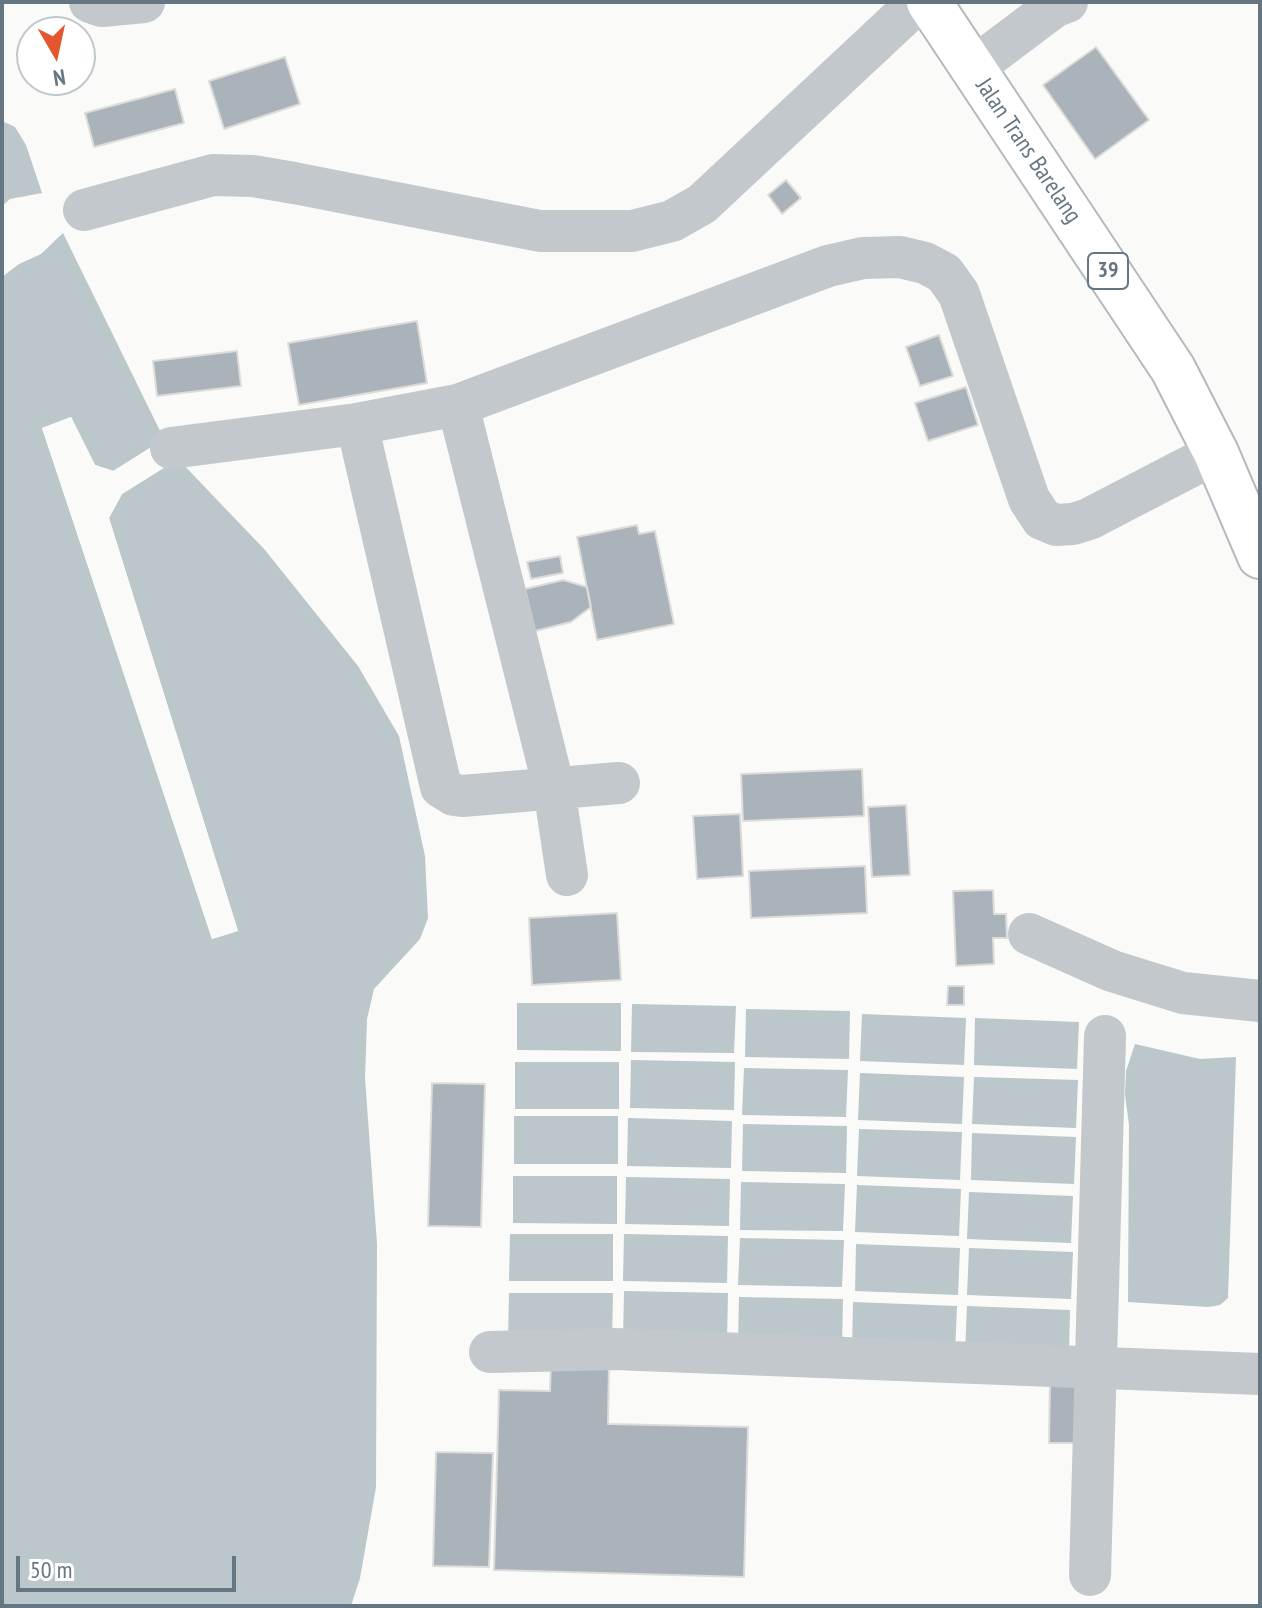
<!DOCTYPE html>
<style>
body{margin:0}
#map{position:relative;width:1262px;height:1608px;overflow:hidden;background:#fafaf8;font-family:"PT Sans Narrow",sans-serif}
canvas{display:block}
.frame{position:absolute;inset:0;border:4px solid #657683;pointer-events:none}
.north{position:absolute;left:16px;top:16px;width:80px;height:80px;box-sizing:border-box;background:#fff;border:2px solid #c1c8cd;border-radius:50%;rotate:171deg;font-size:22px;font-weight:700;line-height:32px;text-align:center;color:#657683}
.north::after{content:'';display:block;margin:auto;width:28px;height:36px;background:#e4572e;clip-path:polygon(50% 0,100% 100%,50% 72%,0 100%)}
.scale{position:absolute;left:16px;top:1556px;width:220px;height:36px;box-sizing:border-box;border:4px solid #657683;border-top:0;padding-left:10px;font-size:24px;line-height:28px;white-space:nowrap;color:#657683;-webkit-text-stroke:6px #fff;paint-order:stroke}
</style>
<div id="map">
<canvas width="1262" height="1608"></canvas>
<div class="frame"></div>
<div class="north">N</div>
<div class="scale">50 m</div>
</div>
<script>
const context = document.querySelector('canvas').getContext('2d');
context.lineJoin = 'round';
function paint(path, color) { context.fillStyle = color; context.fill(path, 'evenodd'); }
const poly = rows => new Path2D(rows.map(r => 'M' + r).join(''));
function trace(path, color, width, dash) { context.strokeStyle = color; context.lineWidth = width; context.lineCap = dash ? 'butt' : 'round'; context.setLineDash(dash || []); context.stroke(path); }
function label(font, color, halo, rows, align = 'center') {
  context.font = font + ' "PT Sans Narrow",sans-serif'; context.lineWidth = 8; context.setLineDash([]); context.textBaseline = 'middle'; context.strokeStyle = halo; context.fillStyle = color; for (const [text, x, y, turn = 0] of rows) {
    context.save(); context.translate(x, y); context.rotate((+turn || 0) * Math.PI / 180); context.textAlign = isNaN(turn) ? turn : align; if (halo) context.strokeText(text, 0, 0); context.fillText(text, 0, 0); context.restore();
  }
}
const water = poly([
 [2,121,15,127,26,145,42,193,10,199,2,206],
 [63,233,164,439,114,471,95,465,71,417,42,428,212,939,238,931,109,518,122,494,178,459,265,550,358,666,399,736,425,856,428,918,420,939,374,989,367,1019,365,1078,377,1244,376,1487,360,1578,351,1606,2,1606,2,277,19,264,41,254],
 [517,1003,621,1003,621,1051,517,1050],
 [632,1004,736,1006,734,1053,631,1052],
 [746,1009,850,1011,849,1059,745,1057],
 [862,1014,966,1018,964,1065,860,1061],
 [975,1018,1079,1022,1077,1069,974,1065],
 [1135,1044,1200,1059,1236,1057,1228,1298,1220,1305,1208,1307,1128,1302,1129,1125,1125,1095,1126,1071],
 [631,1060,735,1062,734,1110,630,1108],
 [515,1062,619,1062,619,1109,515,1109],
 [744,1068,848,1070,846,1117,742,1115],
 [860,1073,964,1077,962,1124,858,1120],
 [974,1077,1078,1080,1076,1128,972,1124],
 [514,1116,618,1116,618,1164,514,1164],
 [628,1118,732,1121,731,1168,627,1166],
 [743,1124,847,1126,846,1173,742,1171],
 [859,1129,962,1132,960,1180,857,1176],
 [972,1133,1076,1137,1074,1184,971,1180],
 [513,1176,617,1176,617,1224,513,1223],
 [626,1177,730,1179,729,1226,625,1224],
 [741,1182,845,1184,843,1231,740,1230],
 [857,1185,961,1189,959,1236,855,1232],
 [969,1192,1073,1196,1071,1243,967,1239],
 [510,1234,613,1234,613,1281,509,1281],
 [624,1234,728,1236,727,1283,623,1281],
 [740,1238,844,1240,842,1287,738,1285],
 [856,1244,960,1248,958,1295,855,1291],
 [969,1248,1073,1252,1071,1299,967,1295],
 [624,1291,728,1293,727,1340,623,1338],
 [509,1293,613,1293,612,1341,508,1340],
 [739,1297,843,1299,842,1346,738,1344],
 [853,1302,957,1306,955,1353,852,1350],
 [967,1306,1070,1310,1069,1357,965,1353]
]);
const pier = poly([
 [71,417,95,465,113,471,164,439,167,442,113,475,92,468,69,422,47,431,214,934,233,929,105,518,120,491,176,456,178,459,122,494,109,518,238,931,212,939,42,428]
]);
const building = poly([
 [1096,47,1149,120,1095,159,1043,85,1096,47],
 [285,57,300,104,224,129,209,81,285,57],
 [175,89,184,123,94,147,85,113,175,89],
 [786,180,801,198,782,214,768,195,786,180],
 [417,321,427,383,299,405,288,343,417,321],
 [939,335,953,376,920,386,906,347,939,335],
 [237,351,241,386,157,396,153,361,237,351],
 [966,387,978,425,928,441,915,403,966,387],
 [637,525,639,534,655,531,674,624,597,640,577,537,637,525],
 [560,556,563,573,531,579,527,562,560,556],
 [563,580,587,587,591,607,571,622,535,631,525,589,563,580],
 [862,769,864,816,743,821,741,774,862,769],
 [906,805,910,875,872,877,868,807,906,805],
 [740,814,743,876,697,879,693,816,740,814],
 [865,866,867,913,751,918,749,871,865,866],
 [993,890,994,914,1006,914,1007,938,993,938,994,964,956,966,953,891,993,890],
 [617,913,621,980,532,985,529,918,617,913],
 [948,986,964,986,964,1005,947,1005,948,986],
 [432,1083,485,1084,481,1227,428,1226,432,1083],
 [551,1360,609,1362,608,1424,748,1427,744,1577,494,1570,499,1390,550,1391,551,1360],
 [1050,1379,1077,1380,1077,1443,1049,1443,1050,1379],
 [436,1452,493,1453,489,1567,433,1566,436,1452]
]);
const minor = poly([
 [90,2,102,6,144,2],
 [973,68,1054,7,1067,2],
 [84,210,213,175,253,176,294,183,540,231,632,231,672,221,702,204,918,2],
 [458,405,554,788,567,875],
 [171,448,357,424],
 [619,783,462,796,454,795,441,787,357,424,458,405,828,266,863,258,900,257,925,263,944,273,959,294,1029,499,1042,519,1056,525,1073,524,1089,519,1216,453],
 [1029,934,1112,971,1183,993,1260,1001],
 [490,1352,614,1349,1260,1374],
 [1090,1575,1105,1036]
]);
const highway = poly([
 [929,2,1173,369,1216,453,1260,556]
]);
const shields = [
 [1108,271,40]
];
const shieldNames = [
 ["39",1108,271]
];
const streetNames = [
 ["Jalan Trans Barelang",1028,151,56]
];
paint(water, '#bbc7cb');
paint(pier, '#fafaf8');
paint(building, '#aab3b9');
trace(building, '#dcdcda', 2);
trace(highway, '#b4b9bd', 48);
trace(minor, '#c3c8cc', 42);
trace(highway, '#fff', 44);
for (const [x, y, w] of shields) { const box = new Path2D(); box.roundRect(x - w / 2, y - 18, w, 36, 6); context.fillStyle = '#fff'; context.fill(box); trace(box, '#657683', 2); }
label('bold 22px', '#657683', null, shieldNames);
label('24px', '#657683', '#fff', streetNames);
</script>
